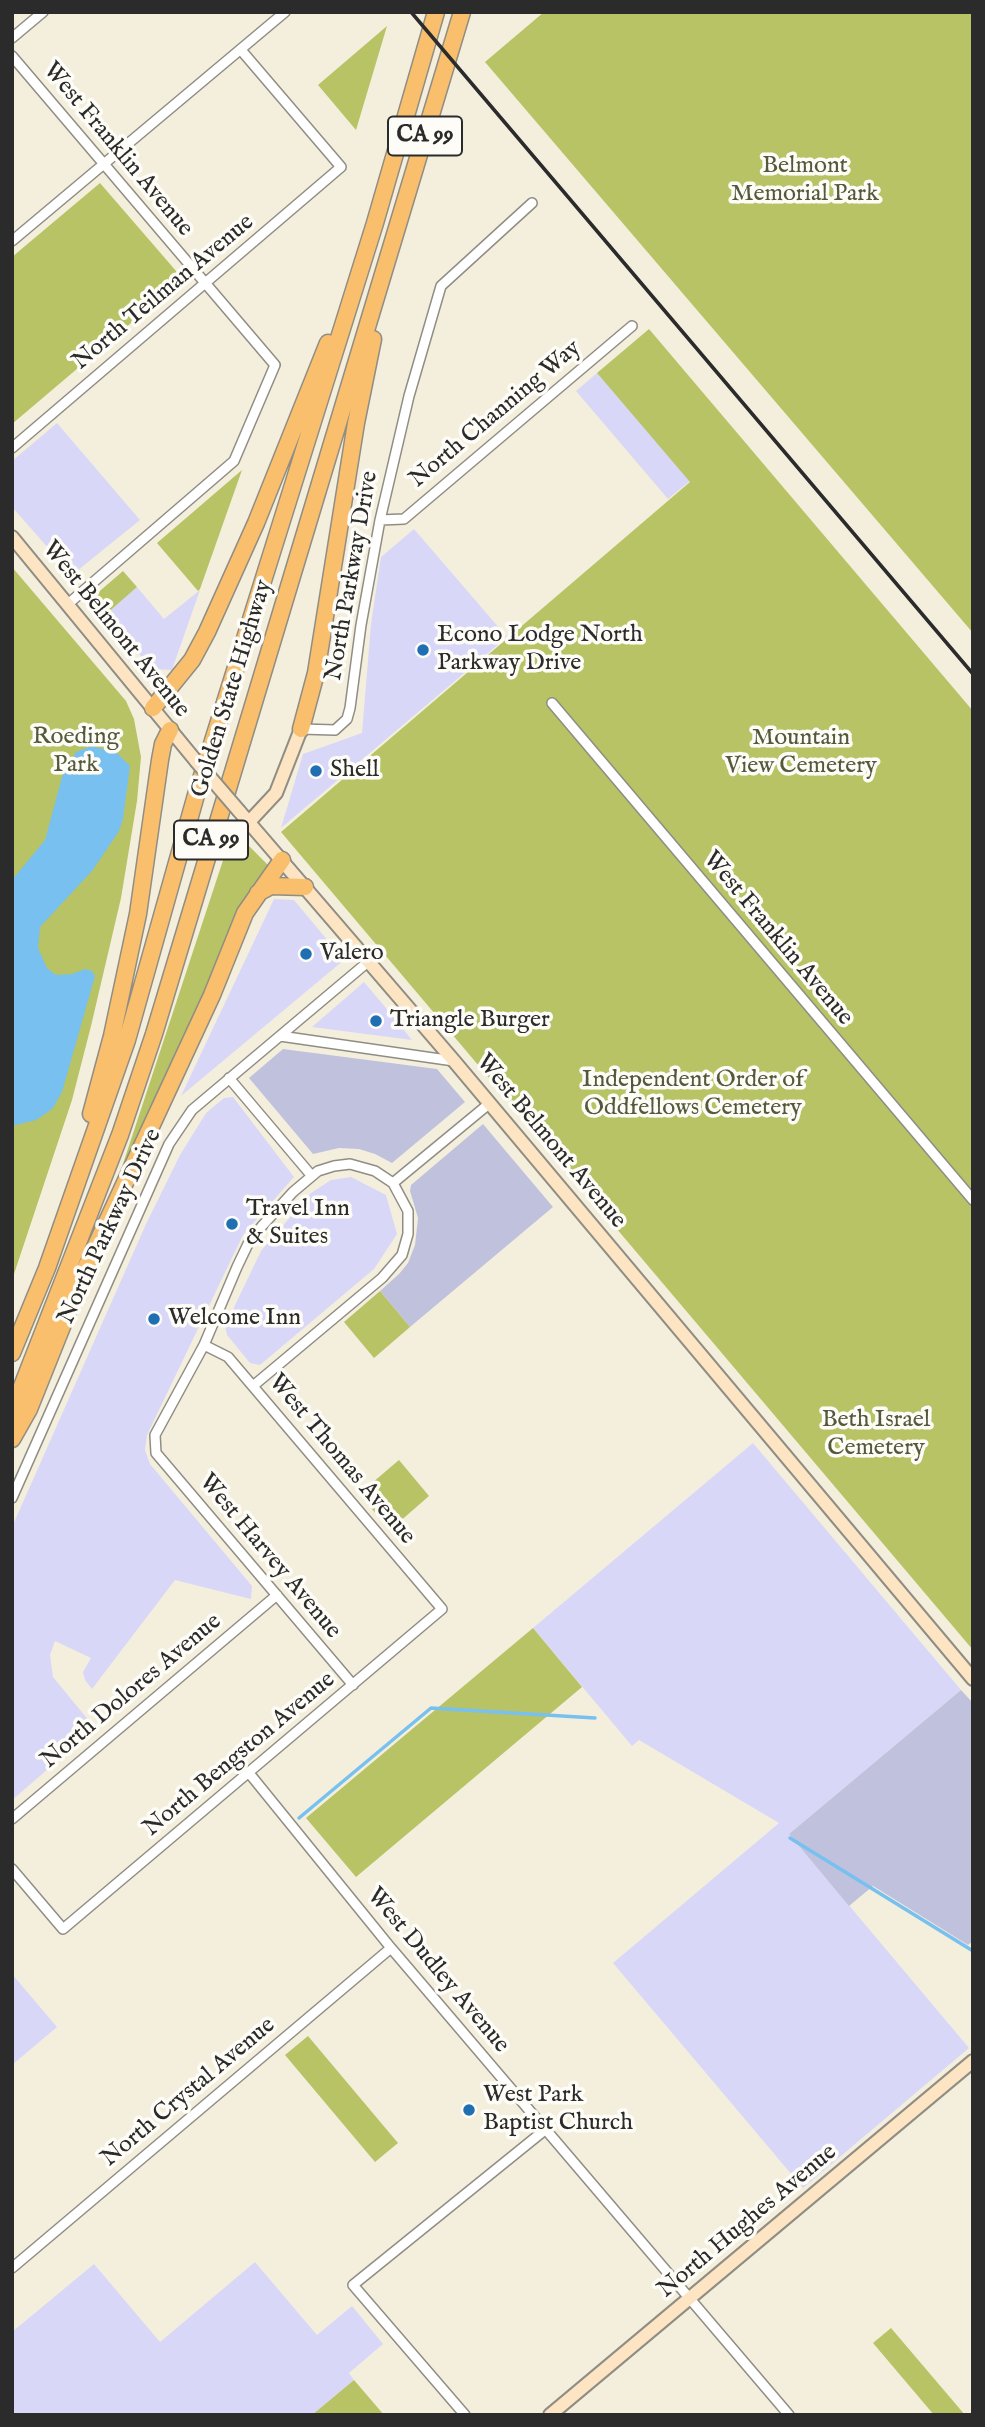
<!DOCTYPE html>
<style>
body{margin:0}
#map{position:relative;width:985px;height:2427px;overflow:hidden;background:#f4efdd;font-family:"IM FELL English",serif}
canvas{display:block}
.frame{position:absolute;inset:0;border:14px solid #2b2b2b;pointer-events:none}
</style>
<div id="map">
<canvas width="985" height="2427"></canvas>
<div class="frame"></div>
</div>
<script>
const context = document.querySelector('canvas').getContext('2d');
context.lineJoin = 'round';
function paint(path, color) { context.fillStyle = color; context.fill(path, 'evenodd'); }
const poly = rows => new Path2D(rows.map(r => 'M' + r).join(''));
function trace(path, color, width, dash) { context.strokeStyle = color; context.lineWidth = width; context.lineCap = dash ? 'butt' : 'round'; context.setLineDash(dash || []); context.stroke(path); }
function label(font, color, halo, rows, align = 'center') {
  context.font = font + ' "IM FELL English",serif'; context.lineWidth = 7; context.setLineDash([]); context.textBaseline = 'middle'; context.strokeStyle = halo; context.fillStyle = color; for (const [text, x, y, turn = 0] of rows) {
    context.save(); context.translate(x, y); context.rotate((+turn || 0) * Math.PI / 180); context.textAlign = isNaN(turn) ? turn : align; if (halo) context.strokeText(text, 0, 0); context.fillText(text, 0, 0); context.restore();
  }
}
const built = poly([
 [597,373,690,481,668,499,576,391],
 [57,423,140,520,72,575,12,507,12,461],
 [414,529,507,637,281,828,303,754,362,733,371,624,381,557],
 [137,587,164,619,200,590,172,670,152,669,105,614],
 [274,899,294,900,344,960,181,1096],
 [364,982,381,1002,412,1040,312,1027],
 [233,1097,294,1177,243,1235,147,1435,145,1450,150,1464,252,1586,251,1599,175,1580,92,1689,85,1680,83,1672,91,1658,55,1641,50,1655,53,1677,90,1722,91,1732,12,1800,12,1527,146,1224,180,1155,206,1113,224,1098],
 [351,1177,386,1195,397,1234,374,1269,260,1365,250,1363,227,1335,225,1326,261,1251,311,1193,331,1180],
 [753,1443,961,1690,789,1834,969,2048,803,2188,613,1963,779,1823,639,1740,632,1746,533,1628],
 [12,1974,57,2027,12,2065],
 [255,2262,317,2335,352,2306,383,2344,349,2373,354,2380,312,2415,12,2415,12,2332,94,2264,160,2342]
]);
const industrial = poly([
 [283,1049,437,1069,465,1102,392,1163,375,1154,359,1149,339,1148,313,1154,249,1078],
 [483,1124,553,1207,410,1327,380,1291,399,1274,408,1263,415,1245,418,1218,410,1191,411,1185],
 [961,1690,973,1703,973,1941,968,1945,873,1886,849,1906,789,1834]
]);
const green = poly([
 [544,12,973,12,973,633,485,62],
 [387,26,356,130,318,85],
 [100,183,183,279,12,424,12,257],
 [649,329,973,711,973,1650,281,832,690,482,597,373],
 [242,470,200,589,198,591,157,543],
 [12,567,126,701,134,719,141,757,137,801,121,898,91,1026,72,1100,12,1280],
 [123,571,137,587,105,615,94,602,94,596],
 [233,830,271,868,130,1176,121,1170],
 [380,1291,410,1327,374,1358,344,1322],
 [399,1460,429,1496,390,1530,359,1494],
 [533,1628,582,1687,356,1877,306,1818],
 [308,2036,398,2143,375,2162,285,2055],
 [891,2328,965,2415,934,2415,873,2343],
 [354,2380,384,2415,312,2415]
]);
const water = poly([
 [92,746,117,753,130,766,123,819,119,831,92,871,40,927,38,948,47,968,56,975,72,974,85,969,92,971,95,976,62,1092,53,1108,45,1114,36,1120,12,1126,14,1063,12,1062,12,880,45,840,62,777,76,752]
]);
const stream = poly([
 [299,1818,431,1708,595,1718],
 [790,1838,973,1951]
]);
const street = poly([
 [12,38,43,12],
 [12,56,275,365,234,461,68,604],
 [12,241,285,12],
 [12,448,341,167,241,50],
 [380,520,404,519,632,326],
 [552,703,973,1200],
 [301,729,335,730,347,719,350,708,361,625,380,520,409,396,441,286,532,203],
 [280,1036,454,1061],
 [229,1078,311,1175],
 [393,1183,490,1103],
 [253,1386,382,1278,402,1255,408,1234,408,1211,393,1183,375,1171,350,1164,334,1166,318,1171,293,1192,262,1226,248,1244,237,1267,204,1345,155,1435,156,1453,353,1685],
 [12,1498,169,1144,192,1110,369,961],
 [249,1773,391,1948,789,2415],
 [12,1819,277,1595],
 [12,1869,63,1929,442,1609,228,1357,204,1345],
 [12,2268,391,1948],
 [465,2415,353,2285,546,2129]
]);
const secondary = poly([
 [12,537,196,761],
 [239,811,454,1061,973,1679],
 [249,822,276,793,301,729],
 [550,2415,973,2061]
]);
const highway = poly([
 [153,708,192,660,207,632,256,523,328,343],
 [301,729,316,673,356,423,373,339],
 [258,893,271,886,305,887],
 [91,1114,112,1036,138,914,160,760,163,744,170,730],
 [12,1353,47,1268,127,1040,196,795,375,223,436,12],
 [12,1412,120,1135,154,1034,462,12],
 [12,1439,29,1409,85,1269,212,995,245,913,282,860]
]);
const rail = poly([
 [411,12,973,674]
]);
const secondaryBridge = poly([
 [196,761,239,811]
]);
const markers = [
 [423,650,7,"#1f6fb2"],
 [316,771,7,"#1f6fb2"],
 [306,954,7,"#1f6fb2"],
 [376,1021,7,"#1f6fb2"],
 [232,1224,7,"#1f6fb2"],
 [154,1319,7,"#1f6fb2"],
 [469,2110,7,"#1f6fb2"]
];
const shields = [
 [425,136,74],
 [211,840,74]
];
const shieldNames = [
 ["CA 99",425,136],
 ["CA 99",211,840]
];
const streetNames = [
 ["West Franklin Avenue",117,150,50],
 ["North Teilman Avenue",164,293,-40],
 ["North Channing Way",496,415,-40],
 ["North Parkway Drive",353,576,-80],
 ["West Belmont Avenue",115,630,51],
 ["Golden State Highway",233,689,-73],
 ["West Franklin Avenue",777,939,50],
 ["West Belmont Avenue",550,1142,50],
 ["North Parkway Drive",111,1227,-65],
 ["West Thomas Avenue",341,1460,50],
 ["West Harvey Avenue",269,1557,50],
 ["North Dolores Avenue",132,1692,-40],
 ["North Bengston Avenue",240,1755,-40],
 ["West Dudley Avenue",437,1971,50],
 ["North Crystal Avenue",189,2093,-40],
 ["North Hughes Avenue",748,2222,-40]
];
const parkNames = [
 ["Belmont",805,167],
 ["Memorial Park",805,195],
 ["Roeding",76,738],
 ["Park",76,766],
 ["Mountain",801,739],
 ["View Cemetery",801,767],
 ["Independent Order of",693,1081],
 ["Oddfellows Cemetery",693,1109],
 ["Beth Israel",876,1421],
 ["Cemetery",876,1449]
];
const poiNames = [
 ["Econo Lodge North",437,636],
 ["Parkway Drive",437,664],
 ["Shell",330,771],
 ["Valero",320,954],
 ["Triangle Burger",390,1021],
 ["Travel Inn",246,1210],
 ["& Suites",246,1238],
 ["Welcome Inn",168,1319],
 ["West Park",483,2096],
 ["Baptist Church",483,2124]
];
paint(built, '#d9d7f8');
paint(industrial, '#c0c2dd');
paint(green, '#b7c365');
paint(water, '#77c0f0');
trace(stream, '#77c0f0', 3.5);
trace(street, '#908d84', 12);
trace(secondary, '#908d84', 16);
trace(highway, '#908d84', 19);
trace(street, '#fff', 9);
trace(secondary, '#fde5c4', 12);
trace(highway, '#f9bf6c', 16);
trace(rail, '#2b2b2b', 3.5);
trace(secondaryBridge, '#908d84', 16, []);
trace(secondaryBridge, '#fde5c4', 12);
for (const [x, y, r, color] of markers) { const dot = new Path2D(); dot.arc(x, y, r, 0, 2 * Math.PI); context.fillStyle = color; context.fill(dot); trace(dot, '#fdfcf7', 2.5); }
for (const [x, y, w] of shields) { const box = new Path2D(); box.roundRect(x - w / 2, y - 19.5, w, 39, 5); context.fillStyle = '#fdfcf7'; context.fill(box); trace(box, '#2b2b2b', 2); }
label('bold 23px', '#2b2b2b', null, shieldNames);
label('24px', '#2b2b2b', '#fdfcf7', streetNames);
label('24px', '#55593c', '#fdfcf7', parkNames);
label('24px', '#2b2b2b', '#fdfcf7', poiNames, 'left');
</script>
